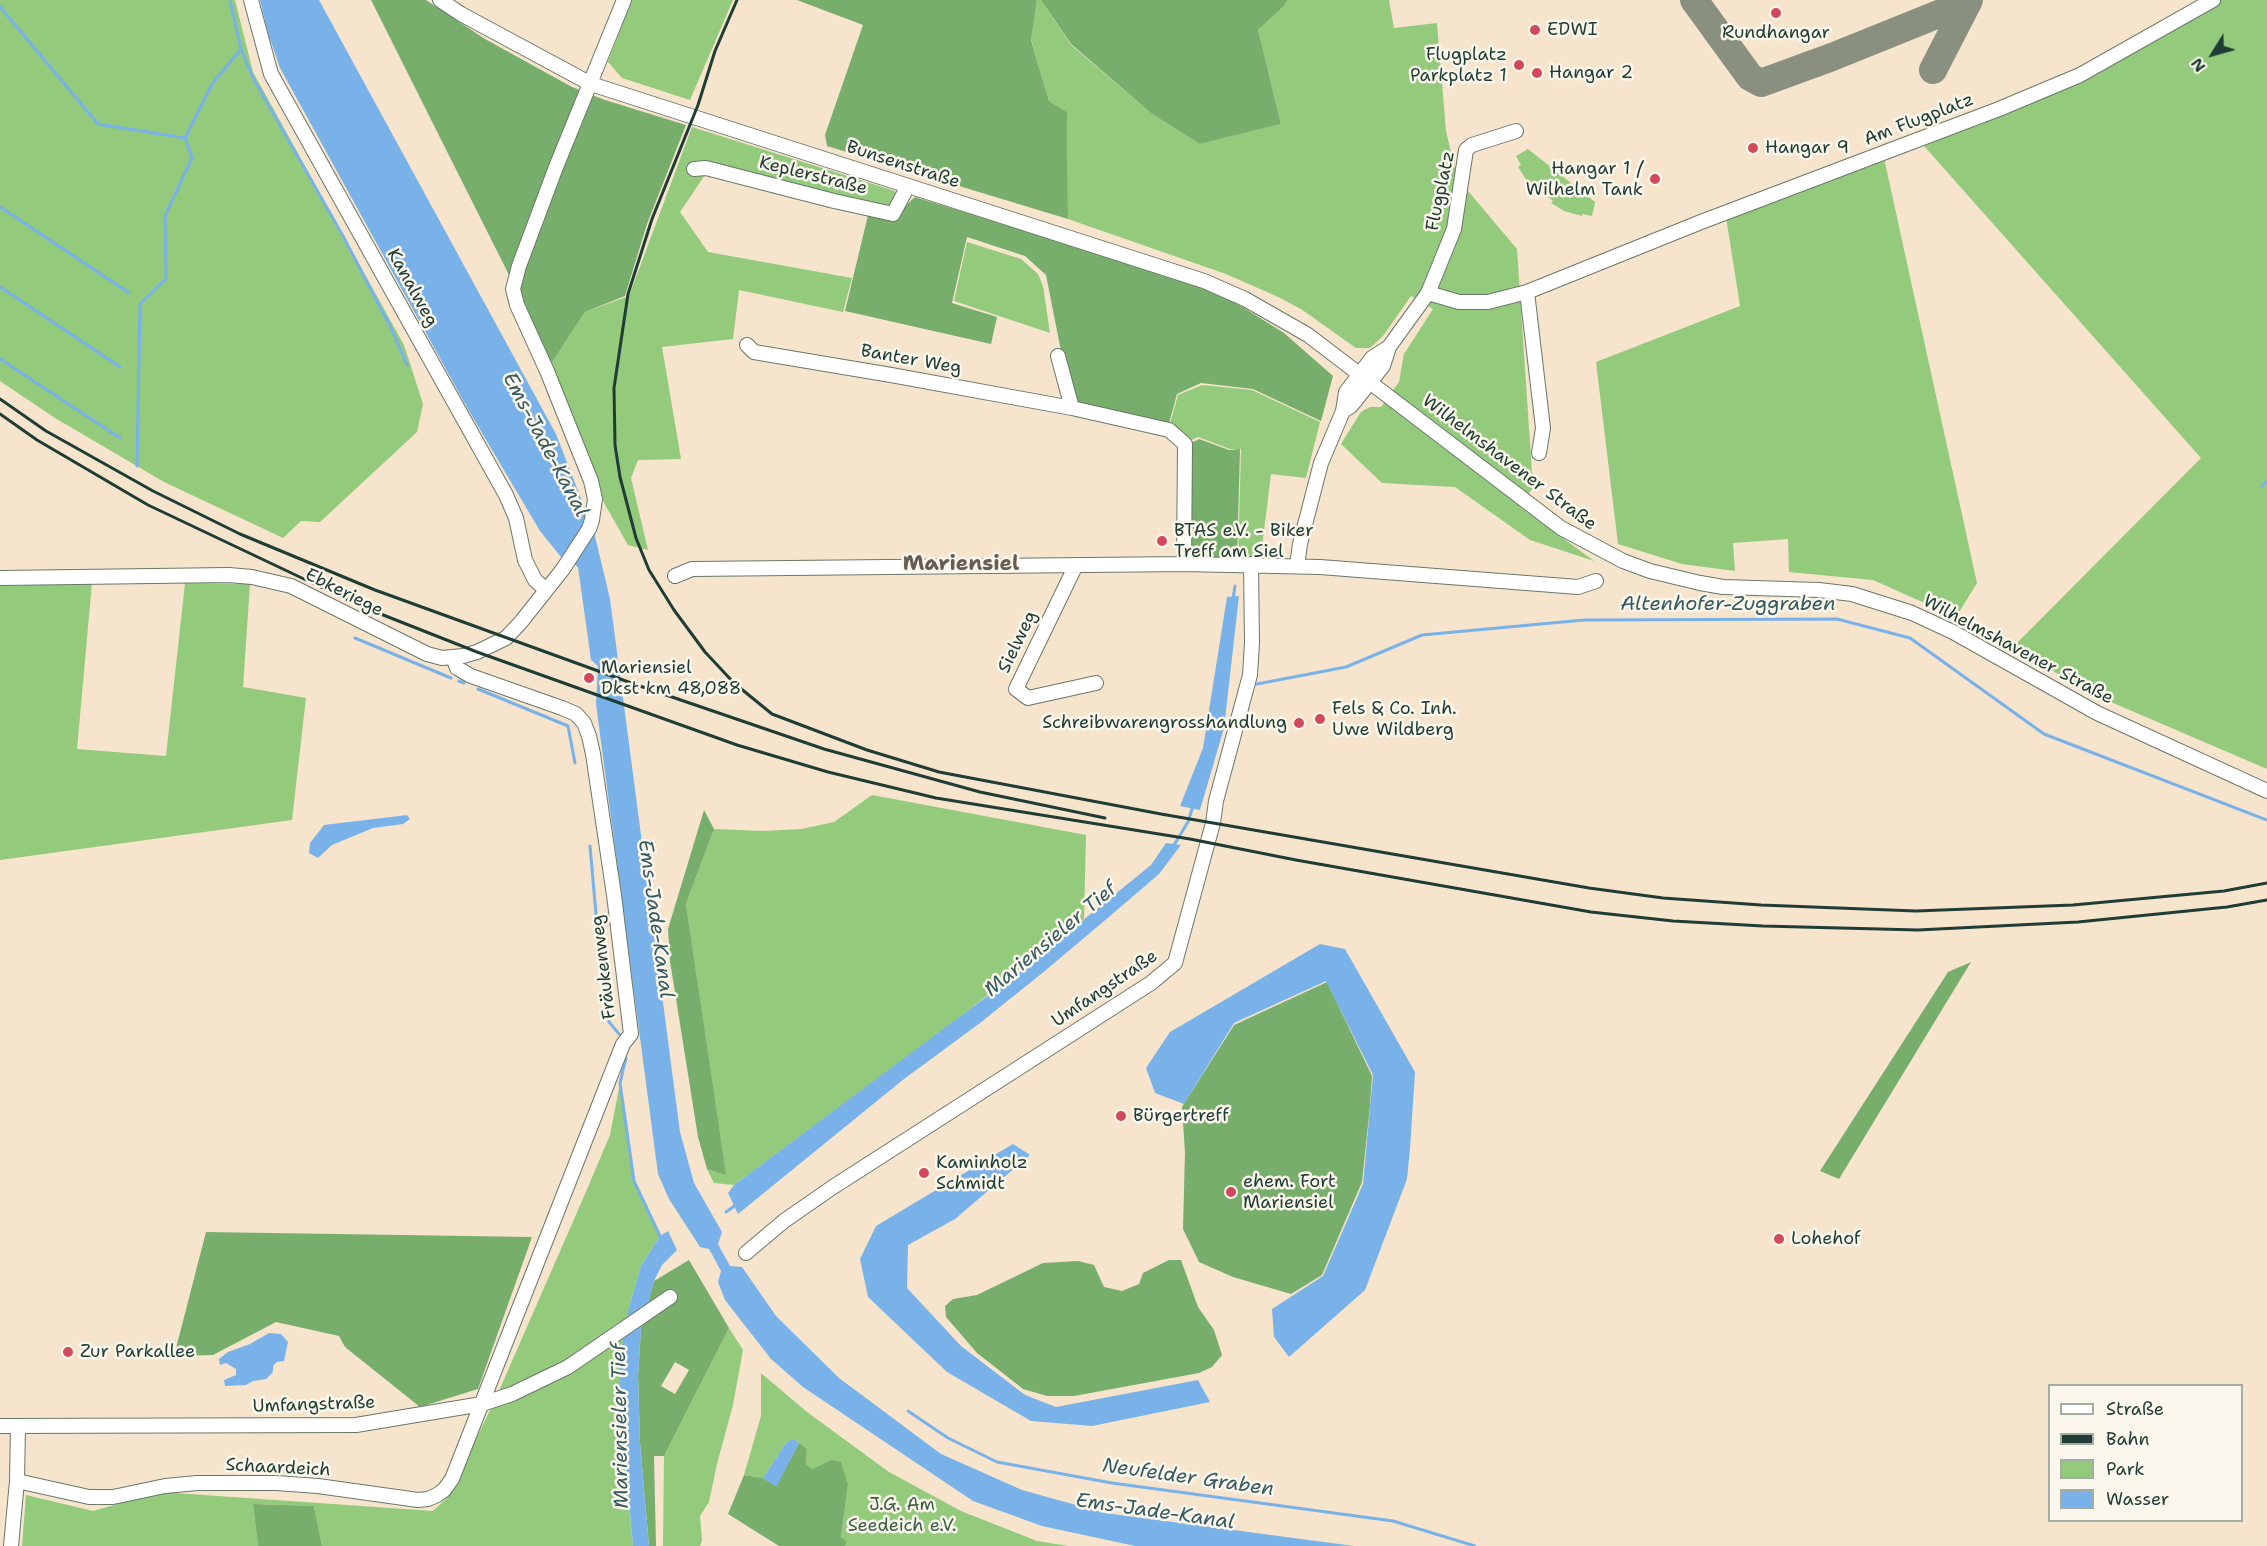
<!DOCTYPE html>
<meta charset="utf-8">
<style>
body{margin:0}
#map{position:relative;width:2267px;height:1546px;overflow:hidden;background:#f6e4cd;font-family:"Shantell Sans",sans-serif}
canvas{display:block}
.legend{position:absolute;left:2048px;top:1384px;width:195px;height:138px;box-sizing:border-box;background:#fbf7ec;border:2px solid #a3ada2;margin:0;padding:8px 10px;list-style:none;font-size:18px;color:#1f3d34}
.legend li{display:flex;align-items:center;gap:12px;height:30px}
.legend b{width:30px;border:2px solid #a3ada2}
.north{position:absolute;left:2183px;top:24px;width:60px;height:60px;-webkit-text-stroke:4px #fbf7ec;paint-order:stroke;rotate:233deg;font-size:16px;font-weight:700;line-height:24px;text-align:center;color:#1f3d34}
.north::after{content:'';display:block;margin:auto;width:21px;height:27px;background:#1f3d34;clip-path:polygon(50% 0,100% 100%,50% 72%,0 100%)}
</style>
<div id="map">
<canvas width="2267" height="1546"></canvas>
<ul class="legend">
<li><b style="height:8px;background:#fff"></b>Straße</li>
<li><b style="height:8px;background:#1f3d34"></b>Bahn</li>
<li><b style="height:16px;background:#94ca7c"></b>Park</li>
<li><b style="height:16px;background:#79b2e9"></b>Wasser</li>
</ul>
<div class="north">N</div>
</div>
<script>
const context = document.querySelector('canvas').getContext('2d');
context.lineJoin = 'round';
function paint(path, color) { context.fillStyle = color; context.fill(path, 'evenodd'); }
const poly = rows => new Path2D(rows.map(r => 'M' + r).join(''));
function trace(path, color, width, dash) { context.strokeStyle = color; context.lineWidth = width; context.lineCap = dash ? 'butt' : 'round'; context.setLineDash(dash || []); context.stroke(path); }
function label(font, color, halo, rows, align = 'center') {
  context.font = font + ' "Shantell Sans",sans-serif'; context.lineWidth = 5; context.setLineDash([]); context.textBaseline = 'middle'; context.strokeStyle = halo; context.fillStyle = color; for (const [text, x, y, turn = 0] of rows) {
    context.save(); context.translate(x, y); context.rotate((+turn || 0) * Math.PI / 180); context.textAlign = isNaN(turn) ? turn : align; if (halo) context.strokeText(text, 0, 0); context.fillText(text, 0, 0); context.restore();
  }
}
const green = poly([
 [0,0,235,0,253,72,404,345,423,404,417,432,320,522,301,521,283,538,262,528,164,482,55,418,0,381],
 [632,0,733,0,690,100,622,78,608,62],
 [1037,0,1041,0,1071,45,1152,114,1200,144,1281,124,1258,30,1283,7,1288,0,1389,0,1394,28,1437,23,1446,131,1457,178,1517,249,1533,488,1519,506,1594,561,1530,540,1455,487,1382,483,1341,444,1361,412,1370,407,1381,407,1399,382,1404,354,1433,309,1411,296,1383,336,1370,348,1356,348,1301,309,1276,296,1226,274,1068,219,1067,112,1049,101,1031,39],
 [2221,0,2267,0,2267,769,2090,693,2013,647,2201,458,1924,146,2081,82],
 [692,127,895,191,896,199,891,207,707,172,680,212,708,252,852,278,843,312,739,290,733,339,662,347,681,459,638,460,631,478,648,550,628,545,599,494,549,367,585,312,629,296],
 [1528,149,1595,202,1592,216,1582,214,1582,216,1564,211,1551,203,1553,201,1540,190,1538,193,1531,187,1518,167,1521,165,1516,156],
 [1884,158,1977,583,1956,617,1873,580,1789,572,1788,539,1733,543,1735,571,1682,564,1618,544,1596,362,1740,306,1726,217],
 [967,242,1021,259,1038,274,1043,286,1050,333,954,301],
 [1202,385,1252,390,1320,422,1306,478,1271,474,1260,563,1238,561,1241,449,1230,449,1198,437,1186,443,1169,427,1178,395],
 [92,583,77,749,166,756,185,583,250,584,243,687,306,698,292,820,0,860,0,586],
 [872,795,1086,835,1084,919,951,1024,734,1185,714,1183,707,1169,725,1174,686,904,714,829,764,831,802,829,834,822],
 [620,1083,634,1181,660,1236,641,1266,629,1307,624,1457,633,1546,322,1546,314,1506,253,1504,258,1546,22,1546,26,1495,93,1511,161,1492,433,1511,447,1498,495,1400,585,1194,610,1135],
 [729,1328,743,1350,733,1405,717,1464,709,1502,700,1516,702,1541,700,1546,663,1546,664,1456],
 [761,1373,807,1412,889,1472,961,1511,1037,1541,1069,1546,845,1546,847,1542,841,1538,848,1485,831,1460,812,1469,806,1464,807,1449,793,1439,786,1443,763,1478,744,1475,761,1416]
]);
const forest = poly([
 [371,0,426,0,485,39,572,87,605,100,686,125,647,224,625,296,585,312,549,367,509,275],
 [797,0,1037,0,1031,40,1049,101,1067,112,1068,219,827,146,825,135,863,25],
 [1041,0,1288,0,1283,7,1258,30,1281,124,1200,144,1152,114,1071,44],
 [915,197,1212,288,1284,333,1333,376,1321,421,1253,389,1201,383,1177,394,1168,427,1074,402,1062,356,1046,275,1025,256,967,237,952,303,997,317,991,344,845,311,869,211,898,219,903,208],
 [1199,439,1229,450,1240,449,1237,561,1186,560,1187,445],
 [704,810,714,829,686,904,726,1175,707,1169,698,1137,670,961,668,929],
 [1971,962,1839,1179,1820,1171,1948,972],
 [1327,982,1372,1076,1370,1106,1362,1182,1322,1275,1291,1294,1233,1277,1199,1262,1183,1229,1185,1153,1182,1107,1234,1025],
 [206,1232,532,1237,478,1389,420,1407,345,1347,339,1336,276,1322,213,1355,174,1356],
 [689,1260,729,1328,664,1456,654,1456,656,1546,649,1546,640,1443,638,1377,641,1328,654,1281],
 [675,1362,689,1370,675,1394,661,1386],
 [1169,1260,1181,1260,1198,1307,1214,1330,1222,1355,1212,1367,1199,1373,1074,1396,1047,1396,1023,1389,977,1353,946,1317,945,1306,953,1299,977,1295,1043,1263,1078,1261,1094,1265,1104,1287,1122,1291,1139,1284,1143,1273],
 [799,1443,807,1449,806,1464,812,1469,831,1460,841,1462,848,1485,841,1537,847,1542,845,1546,779,1546,728,1514,744,1475,763,1478,776,1486],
 [253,1504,314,1506,322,1546,258,1546]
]);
const water = poly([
 [260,0,319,0,556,434,594,532,610,599,680,1132,694,1183,722,1232,718,1244,730,1266,742,1267,776,1316,839,1378,941,1454,1022,1490,1105,1513,1354,1546,1135,1546,1042,1526,973,1501,803,1387,771,1359,725,1300,718,1282,721,1271,709,1249,700,1247,669,1199,658,1174,596,704,598,666,591,660,578,567,564,556,561,557,540,531,469,411,280,68,268,33],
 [1239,596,1224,728,1200,810,1180,806,1203,748,1227,597],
 [407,815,410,819,403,824,373,828,332,845,318,858,309,853,310,843,324,825],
 [1166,843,1181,845,1159,874,1110,916,1046,970,980,1023,904,1079,738,1214,728,1193,734,1185,1013,977,1151,865],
 [1320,944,1345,949,1415,1072,1410,1149,1407,1179,1365,1290,1289,1357,1274,1337,1272,1309,1323,1276,1363,1184,1373,1075,1326,981,1234,1023,1184,1104,1155,1093,1146,1068,1170,1032],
 [1013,1144,1030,1155,955,1219,908,1245,907,1288,961,1346,1025,1395,1056,1407,1198,1380,1210,1402,1092,1426,1031,1421,947,1372,868,1297,860,1259,876,1226],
 [668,1231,677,1250,662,1265,654,1281,641,1329,638,1377,640,1443,649,1546,633,1546,620,1406,620,1357,629,1307,641,1266,660,1236],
 [269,1333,281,1334,288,1342,284,1361,277,1362,273,1366,273,1372,266,1379,253,1381,246,1385,225,1386,224,1380,236,1375,236,1369,226,1363,220,1365,219,1359,228,1352,250,1344],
 [793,1439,799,1443,776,1487,763,1478,786,1443]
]);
const stream = poly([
 [230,0,241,49,253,78,343,236,391,328,407,365],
 [0,7,98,124,185,138],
 [0,207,129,293],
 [0,287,120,367],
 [0,359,120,438],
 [137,466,140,304,166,279,165,216,192,158,185,138,212,84,241,49],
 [2262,486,2267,481],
 [1233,599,1235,586],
 [355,638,451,678],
 [459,681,464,683],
 [1257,684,1346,667,1422,635,1584,620,1837,619,1910,638,2044,734,2267,820],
 [478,689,568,726,575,763],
 [1174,845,1188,822,1193,806],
 [590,846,600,960,609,1022,619,1034],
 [626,1058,620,1083,634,1181,660,1236],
 [726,1212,737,1204],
 [908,1411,948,1438,997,1462,1112,1483,1393,1521,1475,1546]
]);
const taxiway = poly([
 [1694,0,1750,77,1761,83,1832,57,1956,7,1968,0],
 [1933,70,1969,0]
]);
const minor = poly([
 [251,0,271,74,506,495,516,518,525,560,535,580,546,590],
 [440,0,461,14,591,84,1204,281,1245,299,1308,335,1561,528,1623,561,1650,571,1700,583,1723,587,1819,590,1852,594,1912,613,1953,632,2097,713,2267,791],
 [694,169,706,168,834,201,893,214,908,186],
 [1527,292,1543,428,1539,453],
 [1428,293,1459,302,1488,302,1527,292,1701,222,1999,109,2080,75,2213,0],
 [747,345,754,352,891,375,1072,408,1169,430,1185,444,1184,564],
 [1058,356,1072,408],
 [1343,411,1351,406,1383,366,1389,347,1428,293,1454,229,1466,150,1472,145,1516,131],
 [1297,566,1300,544,1321,463,1343,411,1346,392,1372,358,1389,347],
 [1075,567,1016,689,1028,698,1096,683],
 [675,576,692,569,1184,564,1320,567,1578,587,1596,581],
 [0,578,229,575,252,577,291,586,427,654,442,658,463,656,477,652,506,638,521,622,563,569,589,529,592,520,595,499,591,481,547,371,517,305,513,289,519,266,556,167,624,0],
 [746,1253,784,1221,833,1187,1151,983,1175,963,1213,823,1216,801,1250,675,1252,643,1251,564],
 [0,1426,356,1425,482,1404,512,1394,568,1367,670,1297],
 [17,1481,89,1497,113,1497,165,1486,197,1483,276,1483,318,1486,418,1500,428,1499,437,1495,444,1490,452,1479,623,1044,631,1034,614,895,593,754,589,736,584,723,576,714,562,708,471,676,457,668,453,657],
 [11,1546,17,1481,18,1426]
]);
const rail = poly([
 [737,0,715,51,698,105,652,219,628,294,614,388,615,445,620,477,636,538,649,570,674,610,705,652,734,683,772,714,867,750,939,772,1161,814,1589,888,1663,898,1761,905,1916,911,2073,905,2224,891,2267,883],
 [0,399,46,431,153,491,240,534,375,590,634,684,824,749,980,792,1105,818],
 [0,414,37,440,148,505,363,607,477,652,737,745,828,772,936,798,1190,839,1296,860,1591,912,1673,921,1763,926,1918,930,2078,922,2227,907,2267,900]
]);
const markers = [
 [1776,13,6,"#d1495b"],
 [1535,30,6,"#d1495b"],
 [1519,65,6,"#d1495b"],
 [1537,73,6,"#d1495b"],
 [1753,148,6,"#d1495b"],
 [1655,179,6,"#d1495b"],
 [1162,541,6,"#d1495b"],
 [589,678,6,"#d1495b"],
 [1320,719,6,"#d1495b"],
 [1299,723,6,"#d1495b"],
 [1121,1116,6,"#d1495b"],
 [924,1173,6,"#d1495b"],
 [1231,1192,6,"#d1495b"],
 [1779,1239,6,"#d1495b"],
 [68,1352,6,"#d1495b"]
];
const poiNames = [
 ["EDWI",1547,30],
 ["Rundhangar",1776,33,"center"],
 ["Flugplatz",1507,55,"right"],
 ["Parkplatz 1",1507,76,"right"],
 ["Hangar 2",1549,73],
 ["Hangar 9",1765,148],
 ["Hangar 1 /",1643,169,"right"],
 ["Wilhelm Tank",1643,190,"right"],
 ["BTAS e.V. - Biker",1174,531],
 ["Treff am Siel",1174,552],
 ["Mariensiel",601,668],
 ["Dkst km 48,088",601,689],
 ["Fels & Co. Inh.",1332,709],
 ["Uwe Wildberg",1332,730],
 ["Schreibwarengrosshandlung",1287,723,"right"],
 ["Bürgertreff",1133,1116],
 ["Kaminholz",936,1163],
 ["Schmidt",936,1184],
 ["ehem. Fort",1243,1182],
 ["Mariensiel",1243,1203],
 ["Lohehof",1791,1239],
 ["Zur Parkallee",80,1352]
];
const streetNames = [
 ["Am Flugplatz",1919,120,-21],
 ["Bunsenstraße",903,165,18],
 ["Keplerstraße",813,176,14],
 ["Flugplatz",1441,191,-78],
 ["Kanalweg",412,288,61],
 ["Banter Weg",911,360,10],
 ["Wilhelmshavener Straße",1509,463,37],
 ["Ebkeriege",344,593,27],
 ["Sielweg",1018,642,-64],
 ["Wilhelmshavener Straße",2018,650,28],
 ["Fräukenweg",604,967,-97],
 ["Umfangstraße",1105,989,-34],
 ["Umfangstraße",314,1405,-2],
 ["Schaardeich",278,1468,3]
];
const parkNames = [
 ["J.G. Am",902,1505],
 ["Seedeich e.V.",902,1526]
];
const waterNames = [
 ["Ems-Jade-Kanal",545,445,62],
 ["Altenhofer-Zuggraben",1728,605],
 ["Ems-Jade-Kanal",655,919,82],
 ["Mariensieler Tief",1051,940,-40],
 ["Mariensieler Tief",621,1426,-91],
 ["Neufelder Graben",1188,1478,8],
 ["Ems-Jade-Kanal",1155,1512,8]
];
const quarterNames = [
 ["Mariensiel",961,565]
];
paint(green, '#94ca7c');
paint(forest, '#77ae6c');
paint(water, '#79b2e9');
trace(stream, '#79b2e9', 3);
trace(taxiway, '#8a9080', 28);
trace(minor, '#6a776a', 16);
trace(minor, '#fff', 14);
trace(rail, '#1f3d34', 3);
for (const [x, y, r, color] of markers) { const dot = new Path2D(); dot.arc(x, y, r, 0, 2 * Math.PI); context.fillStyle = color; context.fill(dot); trace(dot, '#fbf7ec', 2); }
label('18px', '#1f3d34', '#fbf7ec', poiNames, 'left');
label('18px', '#1f3d34', '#fbf7ec', streetNames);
label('18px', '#3c6046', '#fbf7ec', parkNames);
label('italic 20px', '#365a61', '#fbf7ec', waterNames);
label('bold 21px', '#655c53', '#fbf7ec', quarterNames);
</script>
